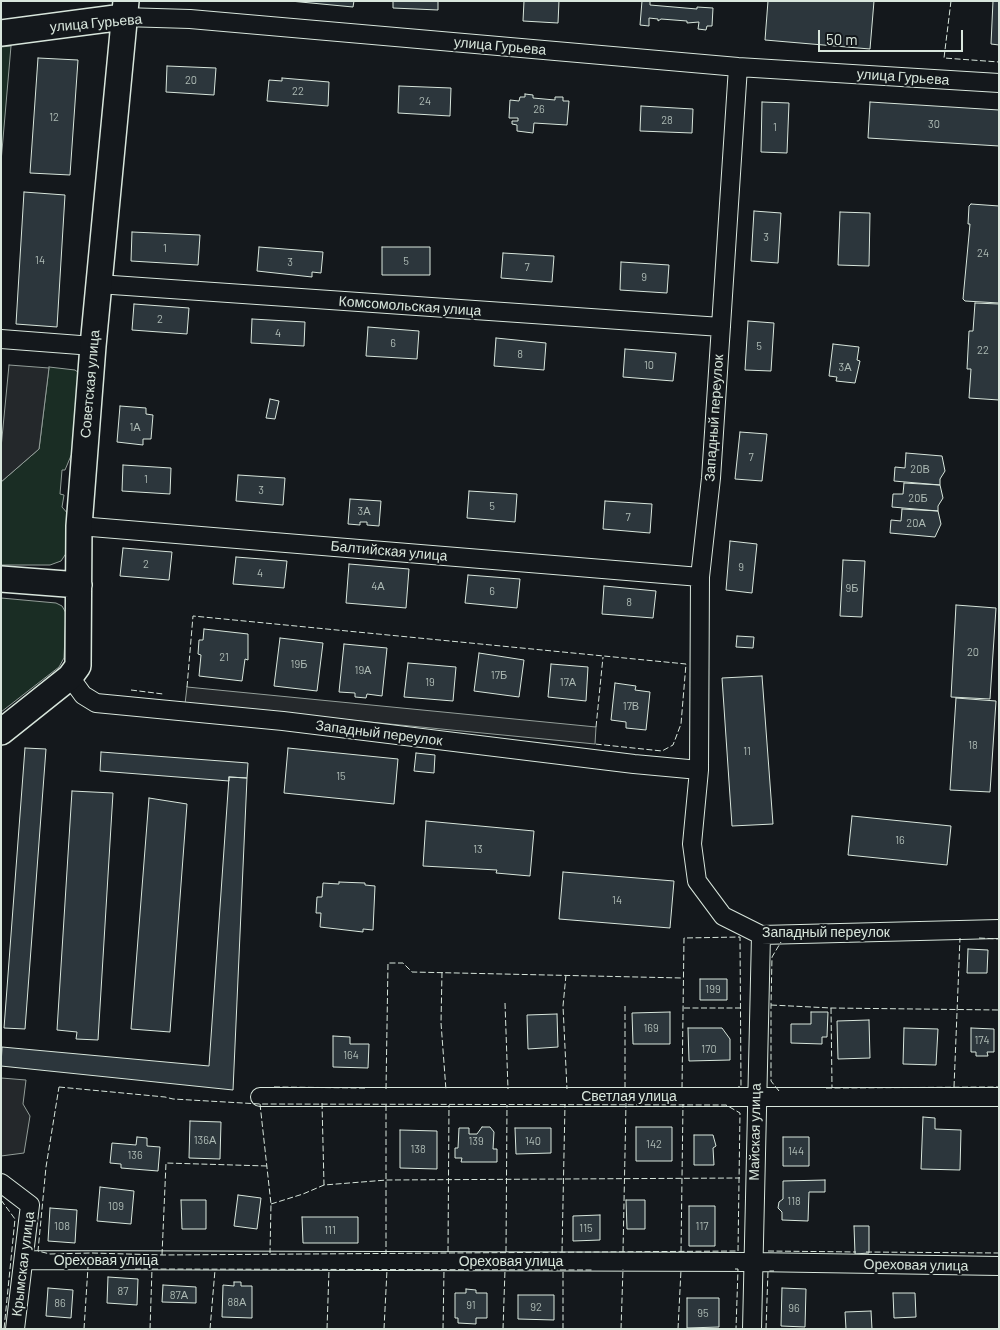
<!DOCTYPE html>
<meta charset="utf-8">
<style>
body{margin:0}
#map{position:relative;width:1000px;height:1330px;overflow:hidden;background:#14181c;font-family:Barlow,sans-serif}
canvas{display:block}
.frame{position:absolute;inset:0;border:2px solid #d8e6dc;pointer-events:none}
.scale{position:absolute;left:818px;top:30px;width:145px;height:22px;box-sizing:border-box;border:2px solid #d8e6dc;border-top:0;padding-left:6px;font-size:15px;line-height:18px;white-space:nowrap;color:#d8e6dc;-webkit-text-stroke:4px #14181c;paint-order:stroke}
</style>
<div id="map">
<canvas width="1000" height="1330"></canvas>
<div class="frame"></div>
<div class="scale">50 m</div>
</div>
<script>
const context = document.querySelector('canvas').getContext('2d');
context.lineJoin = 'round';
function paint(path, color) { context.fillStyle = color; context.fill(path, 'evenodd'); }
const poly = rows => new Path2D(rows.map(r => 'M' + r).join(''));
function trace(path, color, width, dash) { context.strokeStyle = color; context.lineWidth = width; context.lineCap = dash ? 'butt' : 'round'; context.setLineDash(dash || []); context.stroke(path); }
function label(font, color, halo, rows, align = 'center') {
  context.font = font + ' Barlow,sans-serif'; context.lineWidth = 4; context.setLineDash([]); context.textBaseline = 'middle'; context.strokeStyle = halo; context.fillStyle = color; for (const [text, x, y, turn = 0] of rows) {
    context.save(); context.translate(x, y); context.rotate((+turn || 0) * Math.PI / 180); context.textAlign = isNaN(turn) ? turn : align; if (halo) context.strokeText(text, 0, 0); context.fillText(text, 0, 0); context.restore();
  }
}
const green = poly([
 [11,46,1,162,1,47,11,46],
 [49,367,75,370,79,373,73,451,65,470,62,470,60,494,64,495,62,507,69,515,67,552,61,561,50,565,1,565,1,482,39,449,49,367],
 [1,598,56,603,62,606,66,613,64,658,59,667,1,712,1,598]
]);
const parking = poly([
 [9,365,49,368,39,449,1,482,1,448,9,365],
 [187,687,596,727,595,744,185,704,187,687],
 [1,1078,26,1080,23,1104,30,1116,24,1153,1,1156,1,1078]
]);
const building = poly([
 [290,1,354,1,353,7,290,1],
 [393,1,438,1,438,10,393,8,393,1],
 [524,1,559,1,558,23,523,21,524,1],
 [642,1,650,1,650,5,697,9,697,7,713,8,712,26,707,26,706,30,698,29,699,22,687,23,687,21,661,19,658,21,658,19,649,18,649,26,640,25,642,1],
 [768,1,874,1,870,49,765,40,768,1],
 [993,1,999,1,999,45,991,44,993,1],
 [38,58,78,60,70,175,30,173,38,58],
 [167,66,216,68,214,95,166,92,167,66],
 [282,78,329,82,328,106,267,101,269,80,282,81,282,78],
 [399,86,451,88,450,116,398,113,399,86],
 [525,94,533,95,533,98,555,100,555,97,563,97,563,101,569,101,567,125,534,123,533,133,517,131,517,125,512,124,512,121,518,121,518,118,509,118,510,100,519,101,520,97,525,97,525,94],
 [762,102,789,103,787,153,761,152,762,102],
 [870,102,999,110,999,146,868,138,870,102],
 [641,106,693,109,692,133,640,131,641,106],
 [24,192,65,195,57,327,16,324,24,192],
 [971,204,999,206,999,303,965,301,963,299,970,224,968,224,969,206,971,204],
 [754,211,781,213,778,263,751,261,754,211],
 [840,212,870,213,869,266,838,265,840,212],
 [132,232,200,235,198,265,131,261,132,232],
 [259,247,323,252,321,273,312,272,312,277,257,271,259,247],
 [382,247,430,247,430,275,382,275,382,247],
 [503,253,554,256,552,282,501,278,503,253],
 [621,262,669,265,667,293,620,290,621,262],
 [975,303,999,304,999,400,969,398,971,369,967,369,969,331,973,331,975,303],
 [134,304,189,308,187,334,132,330,134,304],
 [252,319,305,322,304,346,251,343,252,319],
 [748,321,774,323,771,371,745,370,748,321],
 [368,327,419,331,417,359,366,356,368,327],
 [496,338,546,343,544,370,494,366,496,338],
 [833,344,859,347,857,360,860,361,855,383,836,381,837,377,829,376,833,344],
 [625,349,676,353,673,381,623,377,625,349],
 [270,399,279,401,275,419,266,418,270,399],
 [120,406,146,408,146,414,153,415,151,439,143,439,143,445,117,442,120,406],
 [740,432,767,434,762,481,735,479,740,432],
 [906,453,942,456,945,471,940,479,940,485,894,481,895,467,905,468,906,453],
 [123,465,171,468,170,494,122,491,123,465],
 [238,475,285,478,283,505,236,501,238,475],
 [904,483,940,485,943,498,938,506,938,511,892,507,893,494,903,494,904,483],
 [469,491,517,494,515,522,467,518,469,491],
 [350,499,381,501,379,526,367,525,367,522,360,522,360,525,348,524,350,499],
 [605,501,652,504,650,533,603,529,605,501],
 [902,509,938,511,941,524,935,537,890,533,891,520,901,521,902,509],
 [730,541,757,544,752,593,726,590,730,541],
 [123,548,172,552,169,580,120,576,123,548],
 [236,557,287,561,284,588,233,584,236,557],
 [843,560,865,561,862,617,840,616,843,560],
 [349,564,409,569,406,608,346,603,349,564],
 [468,575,520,579,517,608,465,603,468,575],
 [604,586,656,591,653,618,602,614,604,586],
 [956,605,996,608,990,699,951,697,956,605],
 [204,629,248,634,248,660,245,659,242,681,199,676,201,655,198,654,199,640,203,640,204,629],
 [737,636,754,637,753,648,736,647,737,636],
 [280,638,323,643,317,691,274,686,280,638],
 [344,644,387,648,382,696,367,694,366,698,355,697,355,693,339,692,344,644],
 [479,653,524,660,519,697,474,691,479,653],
 [408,663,456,667,453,701,404,697,408,663],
 [551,664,588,667,586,701,548,697,551,664],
 [762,676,773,824,732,826,722,678,762,676],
 [615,683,636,686,635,690,650,692,646,730,626,728,626,722,611,720,615,683],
 [956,698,996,701,990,792,950,790,956,698],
 [25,748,46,749,25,1029,4,1028,25,748],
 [288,748,398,759,394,804,284,793,288,748],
 [101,752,248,763,247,778,229,777,229,781,100,771,101,752],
 [416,753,435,755,434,773,414,771,416,753],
 [229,777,247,778,233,1090,1,1066,2,1047,209,1066,229,777],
 [72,791,113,793,98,1040,76,1039,77,1032,57,1030,72,791],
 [149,798,187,804,170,1032,131,1029,149,798],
 [852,816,951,826,947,865,848,855,852,816],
 [426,821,534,831,530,876,496,873,497,870,423,866,426,821],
 [563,872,674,881,670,928,559,919,563,872],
 [339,882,365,883,365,885,375,886,373,930,363,929,363,932,320,927,321,913,316,913,317,897,322,897,323,883,339,884,339,882],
 [968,949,988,950,987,973,967,973,968,949],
 [700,979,727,979,727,1000,700,1000,700,979],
 [670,1012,670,1044,633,1044,632,1013,670,1012],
 [811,1012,828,1012,827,1037,822,1037,822,1044,791,1043,791,1024,811,1024,811,1012],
 [557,1014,558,1047,528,1049,527,1015,557,1014],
 [869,1020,870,1058,838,1059,837,1021,869,1020],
 [688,1028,722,1028,730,1039,730,1060,689,1061,688,1028],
 [904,1028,938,1029,936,1065,903,1064,904,1028],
 [971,1028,994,1029,994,1052,987,1052,988,1056,976,1056,976,1052,971,1052,971,1028],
 [333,1036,350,1037,350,1044,369,1044,368,1068,333,1067,333,1036],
 [923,1117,935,1118,935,1129,961,1130,960,1170,921,1169,923,1117],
 [190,1121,221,1122,220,1159,189,1158,190,1121],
 [482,1127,490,1127,494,1132,493,1149,497,1149,497,1162,461,1162,462,1158,455,1158,455,1148,458,1148,459,1128,469,1128,469,1134,477,1134,482,1127],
 [636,1127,672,1127,672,1161,636,1161,636,1127],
 [515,1128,551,1128,551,1153,516,1154,515,1128],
 [400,1130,437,1131,437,1169,400,1168,400,1130],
 [694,1135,713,1135,716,1146,713,1148,714,1165,694,1165,694,1135],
 [137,1137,147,1138,147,1146,160,1147,158,1171,121,1168,121,1164,110,1163,112,1143,136,1145,137,1137],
 [783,1137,809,1137,809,1166,783,1166,783,1137],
 [825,1180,825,1192,809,1192,808,1221,782,1220,782,1212,778,1208,779,1202,783,1199,783,1181,825,1180],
 [100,1187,134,1191,131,1224,97,1221,100,1187],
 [238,1195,261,1198,257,1229,234,1226,238,1195],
 [181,1200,206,1200,206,1229,182,1229,181,1200],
 [626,1200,645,1200,645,1229,627,1229,626,1200],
 [689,1206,715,1206,715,1246,689,1246,689,1206],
 [50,1208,77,1210,75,1243,48,1241,50,1208],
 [600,1215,600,1240,573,1241,573,1216,600,1215],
 [302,1217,358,1217,358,1243,303,1243,302,1217],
 [854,1226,869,1226,869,1253,855,1254,854,1226],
 [108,1277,138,1279,137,1305,107,1303,108,1277],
 [234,1282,241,1282,241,1286,252,1286,252,1318,222,1317,223,1285,234,1286,234,1282],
 [163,1285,196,1287,196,1303,162,1302,163,1285],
 [48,1288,73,1290,71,1318,46,1316,48,1288],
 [782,1288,806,1289,805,1327,781,1326,782,1288],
 [466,1289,476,1290,476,1293,487,1293,487,1318,476,1318,476,1324,458,1323,458,1318,455,1318,455,1293,466,1293,466,1289],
 [893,1293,915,1293,916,1317,894,1318,893,1293],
 [518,1295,554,1295,554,1320,518,1319,518,1295],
 [687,1298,719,1298,719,1327,687,1328,687,1298],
 [871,1311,872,1329,846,1329,845,1312,871,1311]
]);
const street = poly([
 [123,17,190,19,738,67,999,83],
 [738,67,711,478,700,577,699,770,692,844,697,881,723,916,761,935,999,929],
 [98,284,721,327],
 [1,339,93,346],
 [79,526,700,577],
 [70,677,83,695,96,703,283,721,634,764,699,770],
 [260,1097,999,1097],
 [1,1183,30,1205,15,1329],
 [24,1260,753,1262,999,1266],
 [752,1329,761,935]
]);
const secondary = poly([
 [1,33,123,17],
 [1,579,79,585],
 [1,732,70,677,78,666,79,526,93,346,126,1]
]);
const fence = poly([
 [951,1,944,58,999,62],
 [187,687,193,616,686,664,681,724,673,745,662,751,595,744],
 [131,690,163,694],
 [596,727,603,657],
 [979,938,999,939],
 [442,972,441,1023,446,1090],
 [566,975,563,1006,567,1089],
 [505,1003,508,1089],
 [771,1005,831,1008,999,1010],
 [684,1008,741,1008],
 [831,1008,832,1087],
 [59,1087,165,1097,173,1099,260,1104,726,1105,740,1113,738,1251,162,1255,92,1253,50,1254,38,1251,46,1167,59,1087],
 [274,1087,365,1088],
 [954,1087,960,938],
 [625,1088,625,1006],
 [682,1088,684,938,740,937,741,1087,738,1087],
 [826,1088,999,1087],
 [386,1089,388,963,403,963,412,972,682,978],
 [779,1091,771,1081,771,1005,772,957,781,942],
 [322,1103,324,1185],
 [260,1104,271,1204,270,1253],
 [386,1105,386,1253],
 [1,1200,15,1219,4,1329],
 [271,1204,303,1194,324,1185,387,1180,740,1178],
 [768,1251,856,1252],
 [448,1252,449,1105],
 [506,1252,507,1105],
 [562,1252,565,1104],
 [623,1252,626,1103],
 [681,1252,683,1104],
 [866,1252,999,1253],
 [162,1255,166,1163,267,1166],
 [135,1269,592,1270],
 [735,1269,738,1269,736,1329],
 [84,1329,88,1267],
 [150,1329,152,1269],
 [210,1329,215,1270],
 [327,1329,329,1270],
 [384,1329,387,1270],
 [443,1329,444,1270],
 [503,1329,505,1270],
 [563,1329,563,1270],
 [621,1329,623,1269],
 [678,1329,681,1270],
 [766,1329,768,1271,774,1271]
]);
const numberNames = [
 ["20",191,80],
 ["22",298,91],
 ["24",425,101],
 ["26",539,109],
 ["12",54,117],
 ["28",667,120],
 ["30",934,124],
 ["1",775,127],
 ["3",766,237],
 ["1",165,248],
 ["24",983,253],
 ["14",40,260],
 ["5",406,261],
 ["3",290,262],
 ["7",527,267],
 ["9",644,277],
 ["2",160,319],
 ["4",278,333],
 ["6",393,343],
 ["5",759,346],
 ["22",983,350],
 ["8",520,354],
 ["10",649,365],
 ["3А",845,367],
 ["1А",135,427],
 ["7",751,457],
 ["20В",920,469],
 ["1",146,479],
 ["3",261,490],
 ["20Б",918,498],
 ["5",492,506],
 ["3А",364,511],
 ["7",628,517],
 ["20А",916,523],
 ["2",146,564],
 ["9",741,567],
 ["4",260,573],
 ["4А",378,586],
 ["9Б",852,588],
 ["6",492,591],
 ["8",629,602],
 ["20",973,652],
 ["21",224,657],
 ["19Б",299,664],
 ["19А",363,670],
 ["17Б",499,675],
 ["19",430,682],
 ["17А",568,682],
 ["17В",631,706],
 ["18",973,745],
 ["11",747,751],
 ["15",341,776],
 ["16",900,840],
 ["13",478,849],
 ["14",617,900],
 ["199",713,989],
 ["169",651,1028],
 ["174",982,1040],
 ["170",709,1049],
 ["164",351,1055],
 ["136А",205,1140],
 ["139",476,1141],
 ["140",533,1141],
 ["142",654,1144],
 ["138",418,1149],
 ["144",796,1151],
 ["136",135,1155],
 ["118",794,1201],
 ["109",116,1206],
 ["108",62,1226],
 ["117",702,1226],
 ["115",586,1228],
 ["111",330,1230],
 ["87",123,1291],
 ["87А",179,1295],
 ["88А",237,1302],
 ["86",60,1303],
 ["91",471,1305],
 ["92",536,1307],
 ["96",794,1308],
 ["95",703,1313]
];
const streetNames = [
 ["улица Гурьева",96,23,-5],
 ["улица Гурьева",500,46,5],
 ["улица Гурьева",903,77,4],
 ["Комсомольская улица",410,306,4],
 ["Советская улица",90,384,-85],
 ["Западный переулок",714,418,-86],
 ["Балтийская улица",389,551,5],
 ["Западный переулок",379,733,7],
 ["Западный переулок",826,932],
 ["Светлая улица",629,1096],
 ["Майская улица",755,1132,-89],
 ["Ореховая улица",106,1260],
 ["Ореховая улица",511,1261],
 ["Крымская улица",23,1264,-83],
 ["Ореховая улица",916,1265,1]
];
paint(green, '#1a2d24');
trace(green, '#939e99', 1);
paint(parking, '#24282b');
trace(parking, '#939e99', 1);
paint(building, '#2c363c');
trace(building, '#d8e6dc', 1);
trace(street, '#d8e6dc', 20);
trace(secondary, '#d8e6dc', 28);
trace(street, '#14181c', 18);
trace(secondary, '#14181c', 25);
trace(fence, '#d8e6dc', 1, [6, 2.5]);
label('11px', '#adbab4', null, numberNames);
label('14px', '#d8e6dc', '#14181c', streetNames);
</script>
